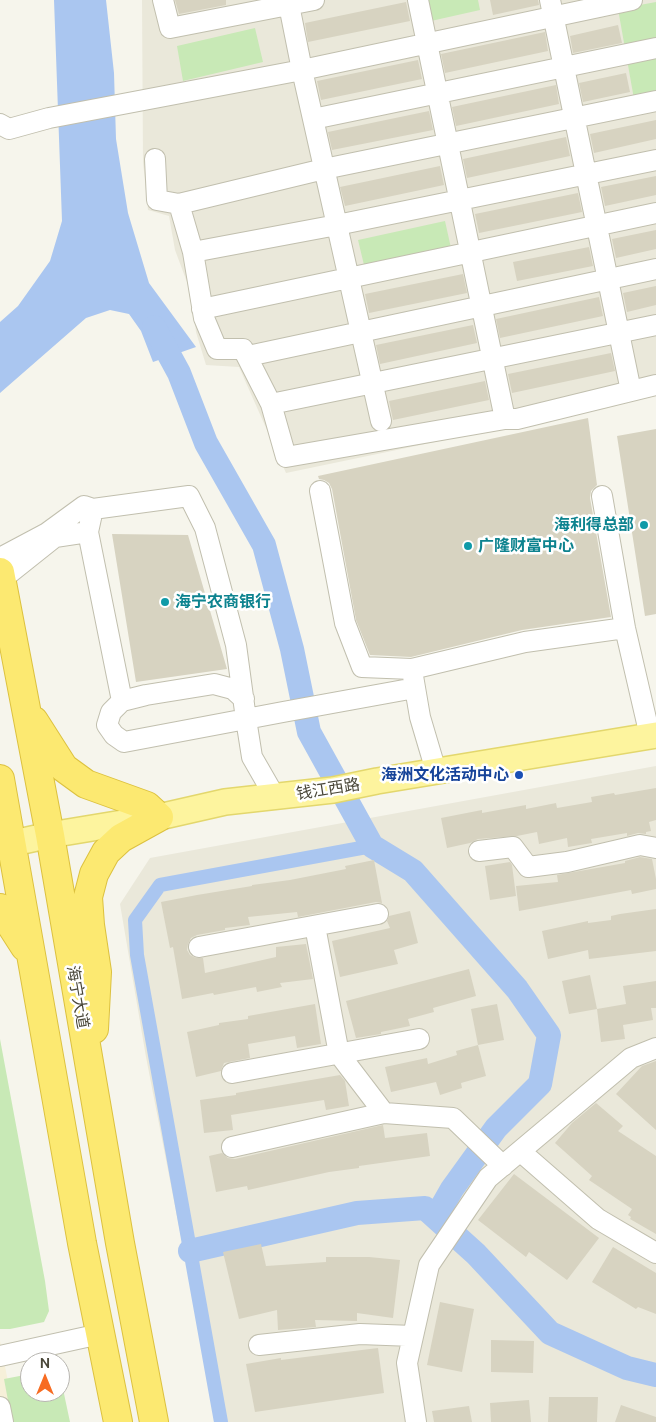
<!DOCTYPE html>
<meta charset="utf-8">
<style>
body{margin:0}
#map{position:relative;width:656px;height:1422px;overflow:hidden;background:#f6f5ec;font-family:Ubuntu,sans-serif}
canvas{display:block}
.north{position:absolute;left:20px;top:1352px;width:50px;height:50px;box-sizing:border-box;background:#fff;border:1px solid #b7b5b0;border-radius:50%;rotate:0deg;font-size:14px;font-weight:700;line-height:20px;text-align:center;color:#4a4739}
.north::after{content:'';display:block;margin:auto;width:18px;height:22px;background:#f76c22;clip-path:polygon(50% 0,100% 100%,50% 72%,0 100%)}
</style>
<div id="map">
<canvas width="656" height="1422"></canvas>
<div class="north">N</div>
</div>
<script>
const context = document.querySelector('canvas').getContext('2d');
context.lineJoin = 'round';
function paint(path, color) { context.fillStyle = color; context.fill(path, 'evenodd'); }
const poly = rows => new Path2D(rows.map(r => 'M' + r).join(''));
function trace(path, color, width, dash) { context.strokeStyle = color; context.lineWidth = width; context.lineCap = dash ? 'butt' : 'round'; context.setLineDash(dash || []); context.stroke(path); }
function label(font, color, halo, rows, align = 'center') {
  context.font = font + ' Ubuntu,"Noto Sans SC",sans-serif'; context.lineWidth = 5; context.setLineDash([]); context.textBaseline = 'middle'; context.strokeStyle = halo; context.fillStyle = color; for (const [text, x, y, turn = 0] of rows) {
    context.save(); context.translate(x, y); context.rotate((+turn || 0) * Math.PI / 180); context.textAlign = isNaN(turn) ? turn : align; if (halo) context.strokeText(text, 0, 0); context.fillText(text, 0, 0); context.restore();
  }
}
const residential = poly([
 [142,0,656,0,656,396,286,473,239,367,206,365,196,332,191,293,175,250,169,216,148,210,143,162],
 [656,766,656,1422,217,1422,146,1057,120,904,150,858]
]);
const commercial = poly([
 [0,1341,16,1422,0,1422]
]);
const green = poly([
 [428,0,478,0,480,10,431,21],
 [656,2,656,95,634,99,618,9],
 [255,28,263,62,183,81,177,46],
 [445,221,451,248,364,265,358,240],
 [0,1039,45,1281,49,1311,44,1322,10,1329,0,1329],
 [30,1374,30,1392,60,1392,60,1375,70,1422,12,1422,4,1379]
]);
const water = poly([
 [54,0,106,0,114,73,116,139,128,213,149,283,196,347,153,362,141,331,129,314,110,310,86,318,0,393,0,322,18,306,50,261,62,221]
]);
const canal = poly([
 [221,1422,137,955,135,920,160,885,372,846]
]);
const river = poly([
 [154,327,179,373,206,443,264,545,292,649,309,732,372,846,413,871,517,989,549,1035,540,1084,496,1128,452,1189,436,1217],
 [190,1251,357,1213,425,1208,476,1254,550,1333,627,1368,656,1375]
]);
const building = poly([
 [175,0,226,0,226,5,179,14],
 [490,0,538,0,539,5,493,15],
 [406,2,410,21,308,42,305,23],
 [618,25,622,43,573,53,570,36],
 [545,32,548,51,445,73,441,54],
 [418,60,422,79,321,100,317,81],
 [626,73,630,92,583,102,579,83],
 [556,85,559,104,456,126,452,107],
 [429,111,433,130,332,150,328,132],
 [656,120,656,139,594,153,590,134],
 [566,137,570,156,467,178,463,159],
 [440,166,444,185,345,206,340,187],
 [656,176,656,195,605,206,601,187],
 [578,193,582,212,479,233,475,214],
 [656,230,656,249,616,258,612,239],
 [589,247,593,266,517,281,513,262],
 [463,274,467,293,369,313,365,294],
 [656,286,656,305,627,312,623,293],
 [599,297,603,316,500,338,496,319],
 [473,325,477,343,380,364,376,345],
 [611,353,615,371,512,393,508,374],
 [485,381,489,400,393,420,389,401],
 [588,418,597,485,591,491,590,498,611,617,522,630,411,657,370,655,356,620,332,489,329,483,324,480,319,479,318,476],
 [656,429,656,614,645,616,617,436],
 [112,534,188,535,227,669,136,682],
 [656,788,656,820,649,822,651,831,646,832,646,834,638,833,627,836,627,833,591,839,592,843,568,847,567,838,539,844,537,832,517,836,478,839,470,843,447,848,441,818,482,810,482,813,526,805,526,809,556,803,557,808,592,802,591,797,614,793,615,795],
 [640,857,652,859,656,879,656,889,632,894,631,890,519,911,516,886,558,882,557,875,625,863,625,861],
 [374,860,382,903,376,902,298,917,297,912,248,917,250,925,225,928,225,930,197,935,191,938,188,944,187,950,190,955,196,958,203,958,205,973,276,957,276,947,306,944,313,979,280,983,282,987,257,992,256,987,214,995,213,993,182,999,173,947,170,948,161,902,197,895,252,886,252,885,290,880,346,869,345,866],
 [510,862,512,865,516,896,490,900,485,866],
 [656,909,656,951,589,959,588,950,548,959,542,931,588,921,588,923,611,920,611,916,620,914],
 [410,911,418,943,394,950,398,964,340,977,332,941,390,928,387,921,389,916],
 [469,969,476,996,433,1008,434,1012,408,1019,410,1026,381,1032,381,1034,356,1038,346,1001],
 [590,975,597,1009,569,1014,562,981],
 [656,981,656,1008,651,1008,653,1020,623,1025,625,1039,601,1042,597,1009,626,1004,623,986],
 [315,1004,321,1044,297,1048,295,1036,248,1044,250,1058,224,1063,221,1071,196,1077,187,1032,219,1025,219,1023,248,1019,248,1016],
 [497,1004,504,1040,478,1045,471,1009],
 [478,1045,486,1076,461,1083,462,1088,440,1095,436,1082,391,1092,385,1067,427,1058,428,1064,457,1055,456,1051],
 [656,1061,656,1130,616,1094,642,1066],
 [340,1075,345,1081,349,1106,326,1110,324,1100,231,1115,233,1130,204,1133,200,1100,236,1095,236,1093],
 [596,1103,623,1126,618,1131,656,1156,656,1234,630,1219,631,1217,628,1215,632,1209,589,1180,592,1176,555,1143,572,1123],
 [383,1125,385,1138,427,1133,430,1156,359,1166,359,1168,329,1172,248,1190,247,1186,216,1192,209,1156,222,1153,228,1158,235,1159],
 [514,1174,599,1238,567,1280,529,1252,526,1257,478,1220],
 [261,1244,266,1266,326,1262,326,1257,369,1257,400,1260,393,1318,357,1313,357,1321,315,1320,316,1327,278,1330,277,1310,239,1319,223,1252],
 [613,1247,656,1273,656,1314,638,1307,636,1309,592,1282],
 [440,1302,474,1309,462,1372,427,1365],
 [491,1340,534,1341,533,1373,491,1372],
 [378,1348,384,1393,255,1412,246,1364,281,1358,281,1360],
 [549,1397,598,1397,597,1422,548,1422],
 [529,1400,531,1422,491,1422,490,1403],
 [621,1405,656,1417,656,1422,615,1422],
 [469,1406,472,1422,434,1422,432,1411]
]);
const minor = poly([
 [163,0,170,28,314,0],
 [288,0,302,70,381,421],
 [418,0,505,419,517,419,656,385],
 [550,0,631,391],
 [313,119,656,48],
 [0,124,9,129,49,118,302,70,632,0],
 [155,159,157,200,179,204,193,252,204,318,217,349,243,349,271,404,286,457,505,419],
 [179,204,324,169,656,101],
 [193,252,337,225,656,160],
 [202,309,656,213],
 [248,356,656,269],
 [271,404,656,325],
 [320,491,345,623,362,667,412,669,525,642,625,628],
 [602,496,625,628,650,736],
 [0,558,47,533,84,506,93,509],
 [1,580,55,537,88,532],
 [413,676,420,717,436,771],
 [122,701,146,695,214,684,233,689,244,699],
 [275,797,252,757,246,719,236,645,205,528,189,496,93,509,88,532,122,701,111,712,107,725,114,735,124,742,246,719,283,712,415,688],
 [479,851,513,847,528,867,567,862,640,845,656,848],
 [315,926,339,1054,384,1113,453,1118,503,1166],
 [199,947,378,914],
 [232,1073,419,1039],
 [232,1147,384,1113],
 [520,1151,598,1219,656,1253],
 [259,1345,360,1334,413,1336],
 [0,1356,100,1334],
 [0,1407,3,1422],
 [416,1422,407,1363,429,1265,488,1178,631,1058,656,1048]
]);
const major = poly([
 [0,846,50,835,159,817,225,802,333,790,377,781,656,735]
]);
const highway = poly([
 [0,572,50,835,120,1243,154,1422],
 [34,721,64,768,86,784,147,806,159,817,121,838,106,852,94,874,88,897,90,925,97,972,94,1029],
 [0,779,82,1243,118,1422],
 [0,908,25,947]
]);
const markers = [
 [644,525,5,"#0f9aa8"],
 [468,546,5,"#0f9aa8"],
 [165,602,5,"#0f9aa8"],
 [519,775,5,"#1a4fb4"]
];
const cultureNames = [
 ["海利得总部",634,525,"right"],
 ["广隆财富中心",478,546],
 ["海宁农商银行",175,602]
];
const transitNames = [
 ["海洲文化活动中心",509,775]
];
const streetNames = [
 ["钱江西路",328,789,-9],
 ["海宁大道",78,997,80]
];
paint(residential, '#eae8da');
paint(commercial, '#f6f0d9');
paint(green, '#c8e9b6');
paint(water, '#aac6f0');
trace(canal, '#aac6f0', 14);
trace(river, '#aac6f0', 24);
paint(building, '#d7d3c1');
trace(minor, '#c1bfae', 22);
trace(major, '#e3d76d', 28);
trace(highway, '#dcc13f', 30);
trace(minor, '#fff', 20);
trace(major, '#fdf49e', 25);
trace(highway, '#fce971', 28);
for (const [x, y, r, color] of markers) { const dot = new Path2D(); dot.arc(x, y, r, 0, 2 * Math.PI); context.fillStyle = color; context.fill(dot); trace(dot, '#fff', 2); }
label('bold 16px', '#0d838f', '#fff', cultureNames, 'left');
label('bold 16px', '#164399', '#fff', transitNames, 'right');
label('16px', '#4a4739', '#fff', streetNames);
</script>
